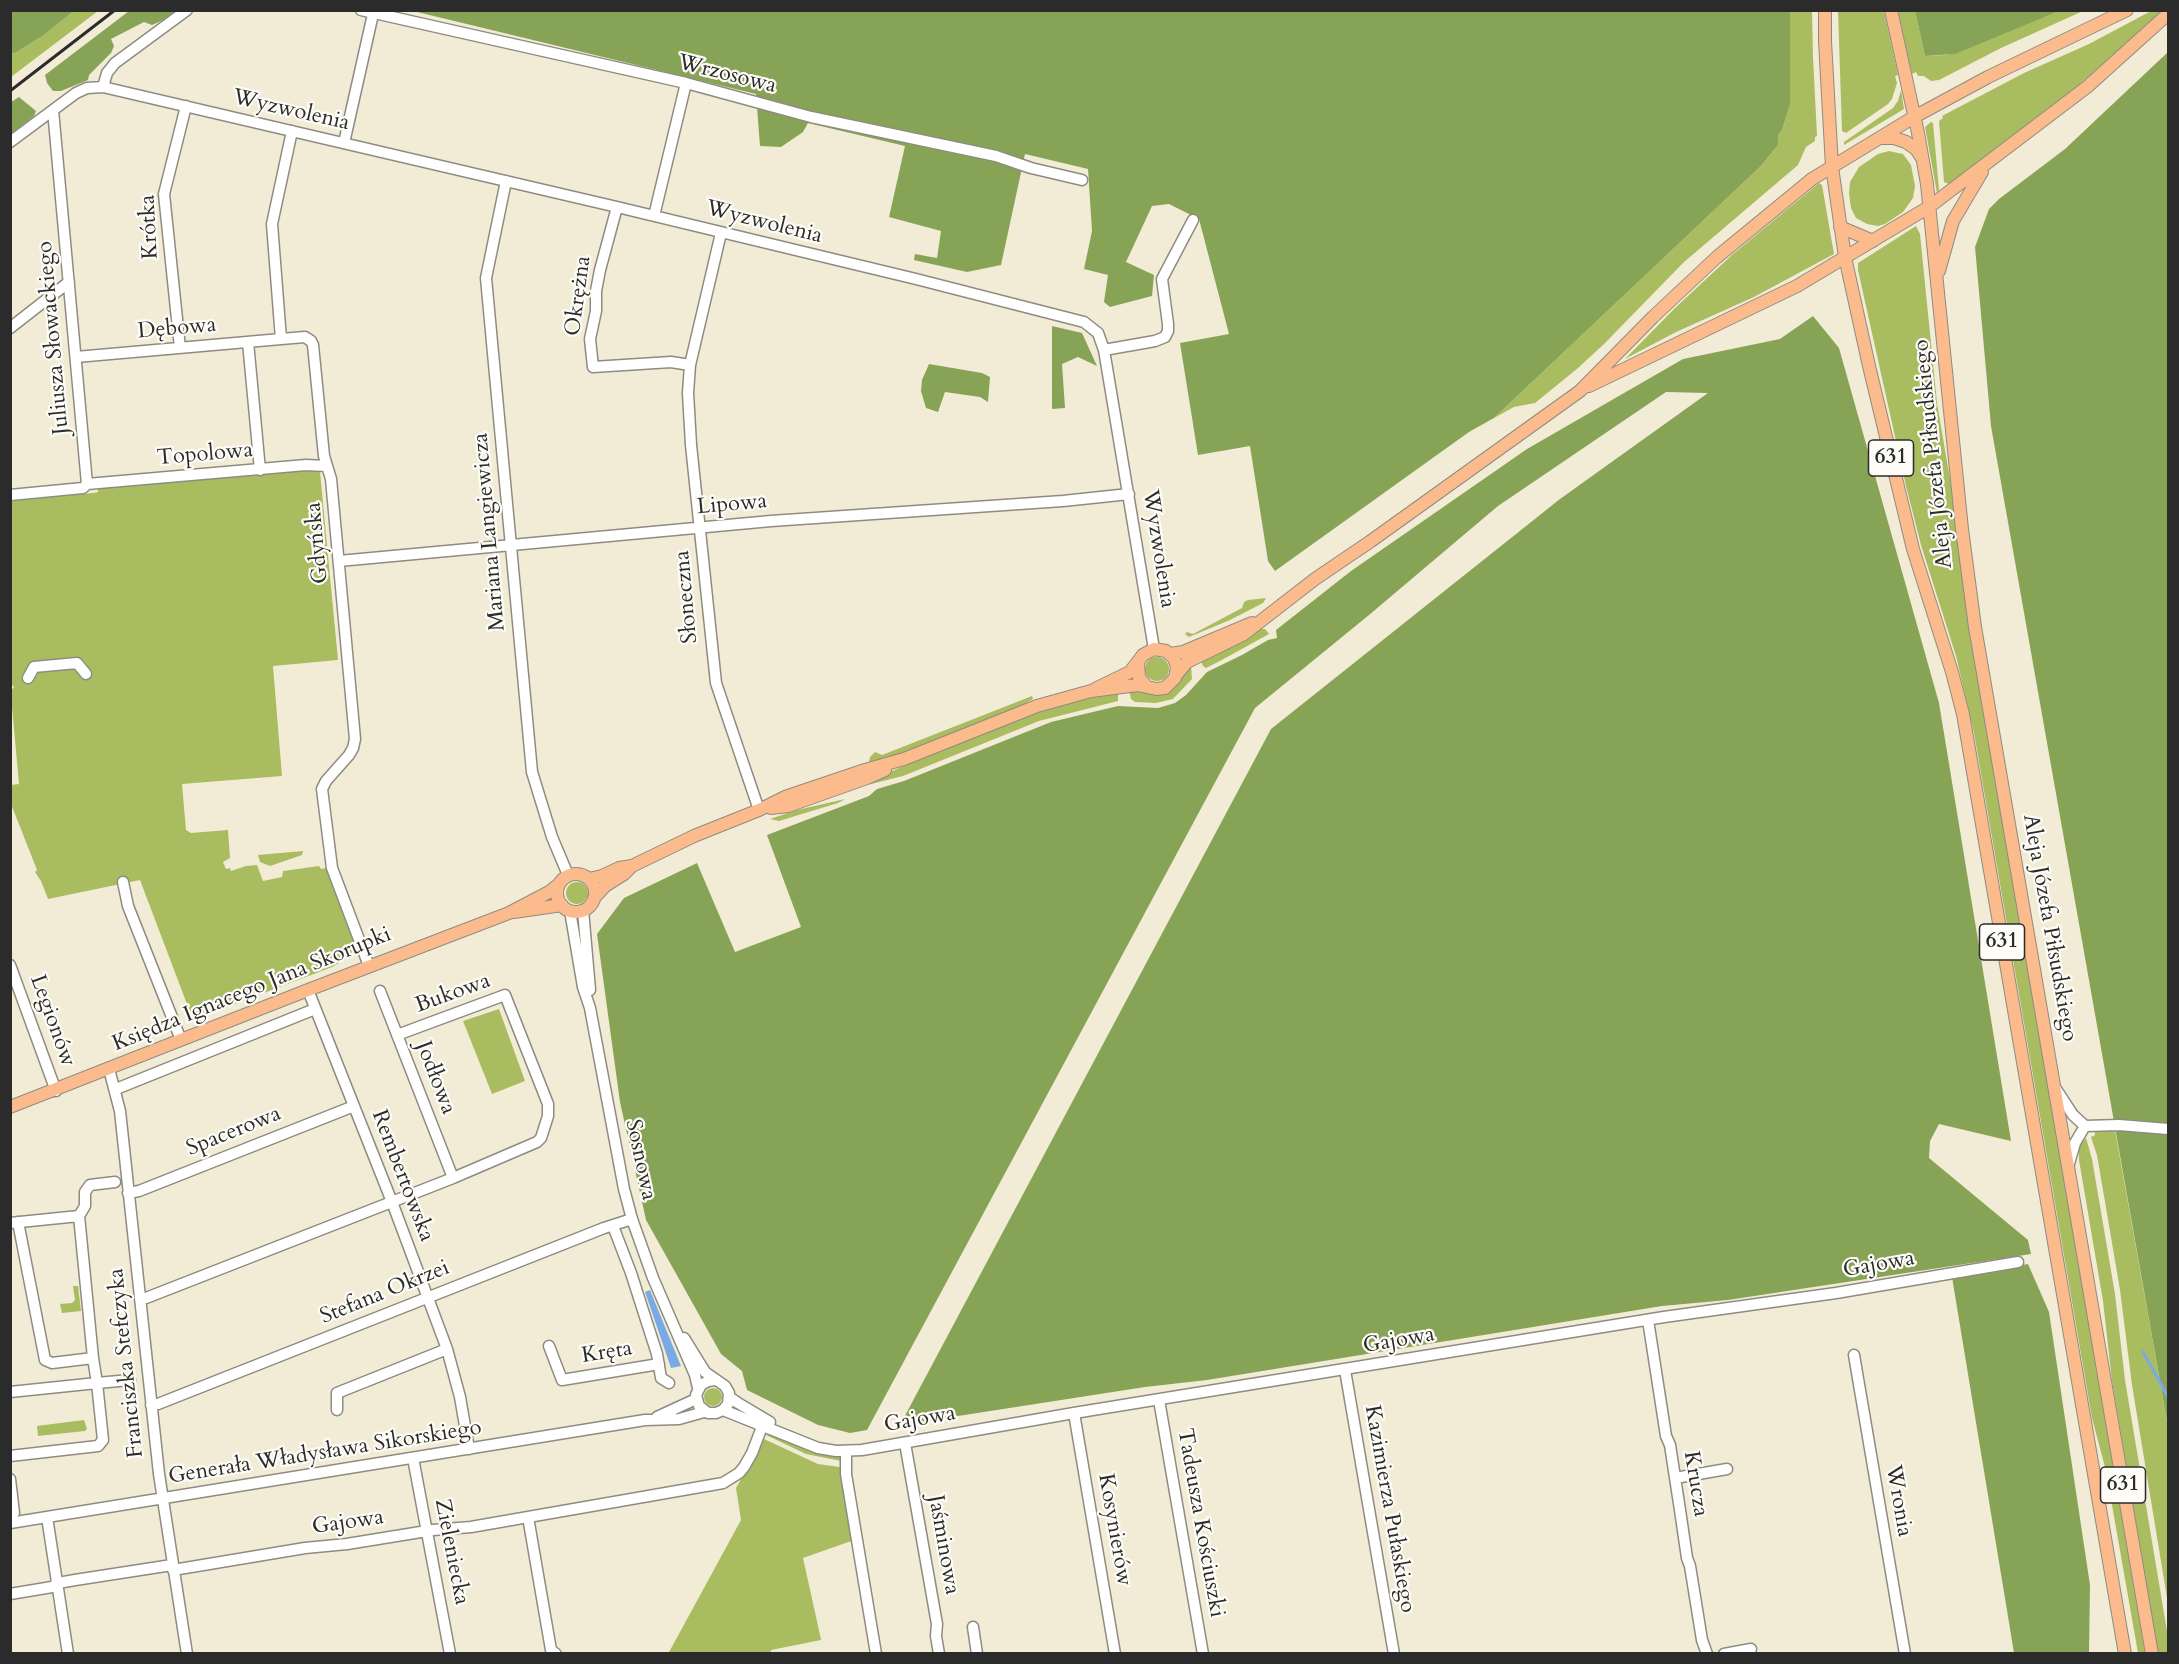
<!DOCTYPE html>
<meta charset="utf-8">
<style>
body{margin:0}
#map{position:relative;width:2179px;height:1664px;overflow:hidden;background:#f2ecd7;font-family:Cardo,serif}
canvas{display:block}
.frame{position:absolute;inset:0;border:12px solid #2b2b2b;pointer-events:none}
</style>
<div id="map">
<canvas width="2179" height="1664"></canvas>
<div class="frame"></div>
</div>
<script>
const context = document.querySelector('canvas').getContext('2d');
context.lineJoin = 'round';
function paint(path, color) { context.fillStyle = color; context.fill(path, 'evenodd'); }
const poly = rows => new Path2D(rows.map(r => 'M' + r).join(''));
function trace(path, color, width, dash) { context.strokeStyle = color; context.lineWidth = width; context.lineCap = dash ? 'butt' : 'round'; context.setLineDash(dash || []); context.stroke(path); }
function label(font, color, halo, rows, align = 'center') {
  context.font = font + ' Cardo,serif'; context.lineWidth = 4.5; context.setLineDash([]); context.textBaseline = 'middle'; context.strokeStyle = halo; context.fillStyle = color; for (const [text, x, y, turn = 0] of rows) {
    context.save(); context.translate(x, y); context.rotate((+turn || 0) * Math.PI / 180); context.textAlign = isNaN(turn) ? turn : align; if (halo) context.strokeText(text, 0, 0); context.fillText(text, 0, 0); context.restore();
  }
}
const green = poly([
 [74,11,98,11,11,77,10,53,15,53,44,35],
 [1790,11,1812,11,1813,57,1817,136,1815,137,1815,141,1806,147,1798,165,1684,262,1604,344,1578,368,1535,403,1514,407,1494,418,1761,166,1778,145,1778,135,1782,130,1790,105],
 [1838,11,1884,11,1898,75,1895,76,1897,83,1892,99,1888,104,1846,133,1842,131],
 [1898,11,1915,11,1925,56,1946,55,2059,11,2083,11,2001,48,1939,80,1931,81,1924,76,1918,76,1916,72,1912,74,1911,70],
 [2151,11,2163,11,2065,97,1949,184,1944,182,1939,121,1943,118,1942,116,2024,73,2089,44],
 [1901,90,1904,109,1844,145,1844,142,1893,108,1898,101],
 [1931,122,1933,123,1939,190,1937,193,1925,127],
 [1889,151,1903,154,1911,165,1915,186,1913,198,1903,212,1885,224,1878,226,1867,224,1856,218,1851,208,1849,194,1850,182,1859,167,1878,154],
 [1819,183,1822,185,1834,254,1754,297,1676,332,1625,359,1675,308,1733,254],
 [1916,226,1920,234,1937,403,1950,479,1968,616,2145,1653,2138,1653,2106,1471,2092,1418,1974,733,1956,656,1921,545,1906,486,1858,270,1858,263],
 [307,467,320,472,338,660,273,666,282,776,182,784,186,830,191,833,228,830,230,858,223,862,226,869,230,868,231,871,246,866,257,865,263,881,282,877,283,871,319,866,321,869,326,868,358,952,332,967,193,1020,140,880,48,899,41,881,35,872,37,870,11,804,11,785,19,784,11,696,11,691,14,687,10,683,11,501,93,493,98,492,98,488],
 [1266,598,1263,603,1230,620,1189,637,1185,634,1187,632,1193,634,1242,608,1244,602,1248,600],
 [1259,629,1265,629,1269,634,1220,661,1206,668,1203,666,1200,659],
 '1145 669a12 12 0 1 1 24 0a12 12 0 1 1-24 0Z',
 [1191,665,1192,679,1173,699,1156,703,1135,702,1131,699,1129,690,1137,689,1154,695,1169,692,1178,684,1184,671],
 [1118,692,1118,701,1039,721,903,776,871,784,890,772,917,760,1030,715,1063,704],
 [1032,696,1033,699,1017,708,902,753,872,764,869,762,870,757,875,752,882,755],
 [845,799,838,803,779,821,770,819,797,810],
 [303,851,302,855,270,866,260,862,258,855],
 '566 893a11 11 0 1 1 22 0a11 11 0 1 1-22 0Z',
 [499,1009,525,1081,492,1094,463,1021],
 [2115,1130,2168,1427,2168,1604,2132,1385,2120,1290,2097,1155,2091,1137,2095,1135,2095,1132],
 [2086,1138,2092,1159,2115,1294,2125,1380,2168,1637,2168,1653,2158,1653,2112,1381,2103,1301,2079,1160,2079,1147],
 [73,1286,78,1286,81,1311,62,1313,60,1304,72,1303,75,1300],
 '704 1397a9 9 0 1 1 18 0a9 9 0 1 1-18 0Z',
 [84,1420,87,1429,85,1431,38,1436,37,1426],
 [770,1434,816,1453,841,1457,841,1461,806,1454,766,1435],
 [764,1439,818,1464,847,1468,854,1540,803,1558,824,1653,821,1640,771,1650,771,1653,668,1654,741,1520,736,1488]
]);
const forest = poly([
 [11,10,74,10,74,11,44,35,15,53,11,53],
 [129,11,177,11,170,17,152,25,144,22,111,39,114,46,111,53,89,75,88,80,61,91,53,91,47,83,45,75],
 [413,11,1790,11,1790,105,1782,130,1778,135,1778,145,1761,166,1494,418,1469,432,1275,571,1268,561,1250,446,1198,455,1180,343,1229,334,1199,219,1169,204,1152,206,1126,262,1154,275,1152,296,1110,307,1104,302,1108,275,1084,269,1092,231,1088,169,1025,154,1001,265,967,272,914,260,915,254,937,258,941,231,889,217,905,146,808,123,803,132,781,147,760,146,756,94],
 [1915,11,1915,10,2059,11,1955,54,1925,56],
 [2168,52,2168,1427,1991,426,1975,247,1989,209,1999,199,2065,149],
 [19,97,36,111,34,116,11,134,11,102],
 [1813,316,1839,348,1939,703,2011,1141,1939,1124,1930,1141,1929,1158,2028,1240,2031,1254,1728,1300,1662,1306,1207,1380,1145,1387,900,1425,1271,729,1560,499,1708,393,1666,392,1498,506,1369,615,1255,708,867,1430,850,1433,818,1425,747,1390,742,1371,721,1354,646,1220,620,1102,597,934,624,898,697,863,735,952,801,927,767,835,869,796,877,789,904,781,1051,722,1118,706,1158,708,1175,703,1186,695,1207,672,1242,655,1268,640,1277,638,1276,630,1351,571,1527,449,1683,359,1780,339],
 [1052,326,1082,333,1097,366,1078,357,1062,364,1065,408,1052,409],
 [929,364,982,373,990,377,988,402,980,397,945,392,938,412,926,408,921,391,922,380],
 [2028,1264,2049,1312,2090,1585,2089,1653,2014,1653,1952,1277]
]);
const water = poly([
 [650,1290,681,1366,671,1368,645,1292]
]);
const stream = poly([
 [2143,1352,2168,1397]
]);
const minor = poly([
 [361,10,686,83,811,117,996,156,1031,168,1082,180],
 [103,87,107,73,115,63,187,10],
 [292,131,272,224,281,339,305,337,311,341,313,345,324,456,331,479,355,739,353,748,349,755,326,781,322,789,332,868,369,966],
 [10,142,76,93,87,88,103,87,617,207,916,279,1084,322,1098,333,1104,350,1154,649],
 [344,143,373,14],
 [506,181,486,278,532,772,552,837,568,875],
 [617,207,600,270,596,291,596,311,590,339,593,367,671,362,690,365],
 [654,216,686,83],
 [721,233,690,365,688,393,691,445,716,683,759,810],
 [10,328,69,282],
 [248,342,260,470],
 [180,348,164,194,186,106],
 [1104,350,1155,341,1165,337,1168,331,1168,324,1162,279,1193,220],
 [76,357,281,339],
 [87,484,306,465,326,466],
 [10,495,83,488,87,484,53,110],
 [339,561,771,521,1063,501,1129,494],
 [28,678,34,667,77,663,86,674],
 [123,882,128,906,181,1040],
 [583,910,590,990],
 [570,911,583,987,590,1008,624,1189,632,1219,653,1278,695,1375,698,1388],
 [10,965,56,1091],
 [308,990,392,1202,447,1349,460,1397,469,1449],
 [380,991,453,1178],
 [109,1069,120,1111,159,1474,187,1654],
 [116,1089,315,1009],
 [2056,1089,2073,1115,2085,1126,2119,1125,2168,1129],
 [2068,1167,2075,1143,2085,1126],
 [128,1193,139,1191,354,1106],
 [79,1216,85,1206,85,1192,90,1185,115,1182],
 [10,1223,79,1216,93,1358,52,1363,45,1360,18,1222],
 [613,1226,631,1273,657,1354,661,1378,669,1383],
 [140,1299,146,1298,453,1178,537,1142,541,1138,548,1116,548,1104,505,995,397,1035],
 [1648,1320,1666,1436,1670,1445,1680,1510,1687,1558,1690,1566,1702,1640,1707,1654],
 [684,1338,705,1372,725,1386,729,1393,728,1404,723,1410,716,1413,708,1413,699,1406,696,1395,701,1385,708,1381,715,1380],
 [549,1346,562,1380,659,1364],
 [1854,1355,1905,1654],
 [93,1358,97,1383,130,1380],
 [1345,1370,1394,1654],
 [10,1392,97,1383,103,1440,98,1446,10,1456],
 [729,1397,738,1403,770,1422],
 [1159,1400,1203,1654],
 [151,1405,158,1404,604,1228,632,1219],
 [337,1410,337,1393,447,1349],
 [723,1410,818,1448,836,1451,862,1450,1074,1413,1664,1317,1836,1293,2018,1262],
 [1074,1413,1115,1654],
 [657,1417,696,1399],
 [905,1443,937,1624,936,1636,939,1654],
 [846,1451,846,1474,876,1654],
 [413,1458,450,1654],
 [1675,1478,1727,1469],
 [10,1479,14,1513],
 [47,1517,68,1654],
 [528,1517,551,1650,556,1654],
 [10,1523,645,1420,679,1419,704,1412],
 [173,1570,305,1548,347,1544,433,1530,471,1527,723,1483,739,1473,744,1467,752,1453,765,1419],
 [10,1594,52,1587,58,1583,75,1580,172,1565],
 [973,1627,977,1654],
 [1724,1654,1751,1649]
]);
const major = poly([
 [1825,10,1825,41,1832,167,1845,257,1869,366,1913,549,1952,672,1963,714,2125,1654],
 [1891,10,1918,133,1927,184,1962,529,1975,627,2152,1654],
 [1881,138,1894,138,1906,142,1916,149,1922,158],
 [1840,227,1873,241],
 [1939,271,1953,221,1982,172],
 [1589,386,1797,286,1929,207,2087,87,2168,14],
 [1170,654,1183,652,1252,623],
 [1177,674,1187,662,1244,634,1315,579,1371,541,1580,391,1653,317,1717,257,1812,179,1914,117,1988,77,2127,10],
 [1095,689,1130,672,1143,655,1154,649,1166,651,1174,658,1177,667,1175,678,1165,688,1156,689,1147,687,1139,677,1138,662],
 [771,808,788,806,867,778,885,770],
 '557 893a19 19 0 1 1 38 0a19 19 0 1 1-38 0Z',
 [589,879,602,876,619,868,632,866,694,836,759,810,785,797,865,770,904,759,1037,706,1091,691,1138,685,1147,687],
 [594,898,605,886,624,874,632,866],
 [514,912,562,905],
 [10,1107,308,990,509,913,549,892,558,885]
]);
const rail = poly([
 [10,91,115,10]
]);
const shields = [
 [1891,458,45],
 [2002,942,45],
 [2123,1485,45]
];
const shieldNames = [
 ["631",1891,458],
 ["631",2002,942],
 ["631",2123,1485]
];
const streetNames = [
 ["Wrzosowa",727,75,14],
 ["Wyzwolenia",291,111,13],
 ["Wyzwolenia",764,223,14],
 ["Krótka",150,227,-93],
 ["Okrężna",579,296,-82],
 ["Dębowa",177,329,-5],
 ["Juliusza Słowackiego",54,338,-95],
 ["Aleja Józefa Piłsudskiego",1934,454,-96],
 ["Topolowa",205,455,-5],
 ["Lipowa",732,505,-5],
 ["Mariana Langiewicza",490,532,-95],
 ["Gdyńska",318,543,-95],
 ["Wyzwolenia",1158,549,81],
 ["Słoneczna",687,597,-95],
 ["Aleja Józefa Piłsudskiego",2049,928,80],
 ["Księdza Ignacego Jana Skorupki",252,990,-22],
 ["Bukowa",453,994,-20],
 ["Legionów",52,1021,70],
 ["Jodłowa",435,1078,69],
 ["Spacerowa",234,1132,-22],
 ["Sosnowa",640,1160,78],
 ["Rembertowska",402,1176,69],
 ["Gajowa",1879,1265,-10],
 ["Stefana Okrzei",385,1293,-22],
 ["Gajowa",1399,1341,-10],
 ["Kręta",607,1353,-9],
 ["Franciszka Stefczyka",127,1363,-96],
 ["Gajowa",920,1420,-10],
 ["Generała Władysława Sikorskiego",325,1453,-9],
 ["Krucza",1695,1484,81],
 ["Wronia",1898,1501,80],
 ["Kazimierza Pułaskiego",1389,1509,80],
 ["Gajowa",348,1523,-8],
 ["Tadeusza Kościuszki",1200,1523,80],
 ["Kosynierów",1114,1530,80],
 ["Jaśminowa",943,1545,80],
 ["Zieleniecka",451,1552,79]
];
paint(green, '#aabc60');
paint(forest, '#87a456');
paint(water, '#7aaae5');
trace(stream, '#7aaae5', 3);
trace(minor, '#8e8c81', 13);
trace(major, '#8e8c81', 14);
trace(minor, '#fff', 10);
trace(major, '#fbbb8d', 12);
trace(rail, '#2b2b2b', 3);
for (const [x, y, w] of shields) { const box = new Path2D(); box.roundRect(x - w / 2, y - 18, w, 36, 4.5); context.fillStyle = '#fdfcf7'; context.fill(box); trace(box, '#2b2b2b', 1.5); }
label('bold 21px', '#2b2b2b', null, shieldNames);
label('22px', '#2b2b2b', '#fdfcf7', streetNames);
</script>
